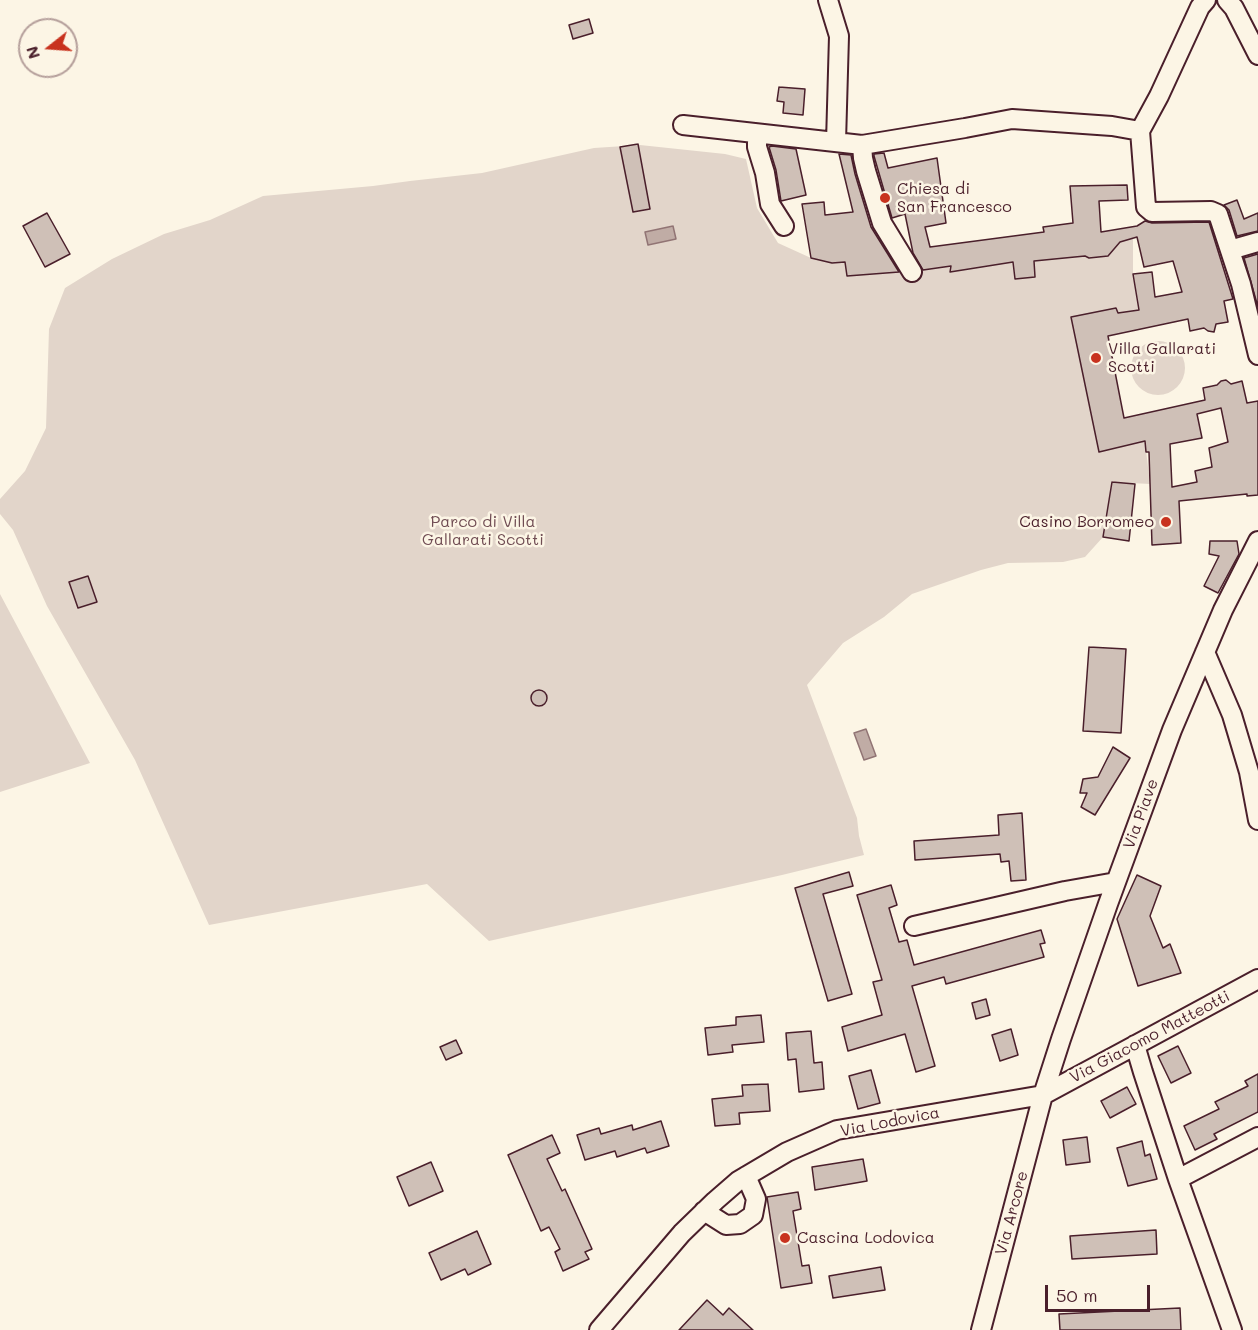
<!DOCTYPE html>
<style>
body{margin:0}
#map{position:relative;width:1258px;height:1330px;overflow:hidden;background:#fcf5e5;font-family:Mali,sans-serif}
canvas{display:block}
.north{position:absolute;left:18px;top:18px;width:60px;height:60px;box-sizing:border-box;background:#fcf5e5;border:2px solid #b59f9b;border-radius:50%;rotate:253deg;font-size:16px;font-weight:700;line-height:24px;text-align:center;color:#4a1f2b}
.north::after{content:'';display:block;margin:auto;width:21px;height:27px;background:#c8321e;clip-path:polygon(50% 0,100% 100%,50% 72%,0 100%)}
.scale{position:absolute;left:1045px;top:1285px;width:105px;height:27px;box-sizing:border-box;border:3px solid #4a1f2b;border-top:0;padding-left:8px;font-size:18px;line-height:21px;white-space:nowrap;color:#4a1f2b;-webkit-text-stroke:4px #fcf5e5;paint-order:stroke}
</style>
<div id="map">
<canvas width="1258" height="1330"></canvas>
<div class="north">N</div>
<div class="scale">50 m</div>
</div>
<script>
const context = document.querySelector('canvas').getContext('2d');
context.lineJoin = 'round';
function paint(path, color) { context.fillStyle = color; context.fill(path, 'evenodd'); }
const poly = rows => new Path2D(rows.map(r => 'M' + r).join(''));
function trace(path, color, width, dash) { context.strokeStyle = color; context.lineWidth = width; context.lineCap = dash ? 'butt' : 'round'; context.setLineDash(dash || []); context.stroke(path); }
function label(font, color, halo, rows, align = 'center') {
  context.font = font + ' Mali,sans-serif'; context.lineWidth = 5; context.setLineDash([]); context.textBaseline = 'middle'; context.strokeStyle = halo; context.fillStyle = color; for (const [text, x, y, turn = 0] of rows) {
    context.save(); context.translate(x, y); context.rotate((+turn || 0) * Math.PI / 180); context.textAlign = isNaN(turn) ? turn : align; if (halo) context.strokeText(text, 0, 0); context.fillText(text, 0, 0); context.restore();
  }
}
const green = poly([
 [640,145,725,154,746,159,757,208,778,243,811,258,832,263,845,262,847,276,902,272,951,266,951,272,1013,262,1015,279,1035,277,1033,247,1089,258,1108,256,1113,243,1133,238,1133,274,1139,310,1118,313,1115,308,1071,317,1099,452,1143,420,1150,447,1146,450,1150,484,1112,482,1103,537,1085,557,1063,562,1008,563,981,570,912,594,884,617,843,643,807,685,857,818,859,836,864,855,782,875,489,941,427,884,209,925,135,760,47,606,13,530,0,514,0,499,25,471,46,428,49,329,65,288,112,259,164,234,210,220,263,196,373,186,410,181,482,173,594,148],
 '1131 368a27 27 0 1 1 54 0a27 27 0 1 1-54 0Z',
 [0,594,90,763,0,792]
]);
const water = poly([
 [673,226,676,239,648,245,645,232,673,226],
 [866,729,876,756,864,760,854,733,866,729]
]);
const building = poly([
 [589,19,593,33,573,39,569,25,589,19],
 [779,87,805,89,803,115,783,113,784,102,777,101,779,87],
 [638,144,650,209,633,212,620,147,638,144],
 [772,146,796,149,806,195,781,201,776,170,769,147,772,146],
 [884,153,888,168,937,158,946,223,925,227,930,247,1044,232,1043,227,1073,223,1070,186,1127,185,1128,200,1099,201,1101,232,1137,226,1145,221,1152,223,1209,222,1233,299,1224,301,1228,322,1216,324,1214,332,1208,331,1204,328,1190,331,1188,319,1108,336,1124,418,1205,400,1203,388,1217,385,1221,381,1226,380,1231,384,1242,381,1247,403,1258,401,1258,495,1247,496,1247,494,1179,501,1181,543,1152,545,1149,452,1146,452,1145,441,1099,452,1071,317,1116,308,1118,313,1139,310,1133,274,1152,272,1155,297,1182,292,1173,261,1144,267,1137,237,1120,242,1108,256,1089,258,1085,256,1034,261,1035,277,1015,279,1013,262,950,272,951,266,923,270,913,253,905,214,892,218,874,156,874,154,884,153],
 [1221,408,1228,442,1209,448,1212,467,1195,471,1197,482,1172,487,1170,444,1202,438,1197,414,1221,408],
 [839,154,851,155,855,174,871,227,899,272,847,276,845,262,832,263,811,258,802,204,824,202,825,215,853,212,839,154],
 [1237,200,1244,219,1258,213,1258,231,1237,236,1229,210,1224,205,1237,200],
 [47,213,70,254,45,267,23,226,47,213],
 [1258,254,1258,307,1244,258,1258,254],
 [1112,482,1135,484,1129,541,1103,537,1112,482],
 [1210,541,1237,541,1239,554,1218,593,1204,586,1219,556,1209,554,1210,541],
 [88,576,97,602,78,608,69,582,88,576],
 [1089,647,1126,649,1121,733,1083,731,1089,647],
 '531 698a8 8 0 1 1 16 0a8 8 0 1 1-16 0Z',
 [1113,747,1130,758,1095,815,1081,807,1087,793,1080,793,1083,779,1098,777,1113,747],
 [1022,813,1026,880,1011,881,1009,861,1001,862,1000,854,915,860,914,841,999,835,998,815,1022,813],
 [849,872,853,886,823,894,852,994,828,1001,795,888,849,872],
 [1137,875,1161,886,1150,916,1163,948,1170,944,1181,973,1138,986,1117,919,1137,875],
 [891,885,897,905,889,908,899,942,907,940,914,965,1041,930,1045,943,1040,944,1044,957,946,984,944,977,912,986,935,1066,916,1072,905,1034,848,1051,842,1027,882,1015,873,982,882,980,857,895,891,885],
 [986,999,990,1015,976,1019,972,1003,986,999],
 [761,1015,764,1042,732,1045,733,1052,708,1055,705,1028,736,1025,736,1017,761,1015],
 [1011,1029,1018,1055,1000,1061,992,1035,1011,1029],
 [811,1031,814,1063,822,1062,824,1089,799,1092,796,1059,788,1060,786,1033,811,1031],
 [456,1040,462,1053,446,1060,440,1047,456,1040],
 [1178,1046,1191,1073,1171,1083,1158,1056,1178,1046],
 [871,1070,880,1103,858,1109,849,1076,871,1070],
 [1258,1074,1258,1112,1214,1134,1217,1139,1195,1150,1184,1126,1219,1109,1215,1102,1248,1086,1245,1081,1258,1074],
 [768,1084,770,1111,739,1113,740,1124,715,1126,712,1099,743,1096,742,1085,768,1084],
 [1127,1087,1136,1104,1110,1118,1101,1101,1127,1087],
 [661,1121,669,1146,647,1153,645,1148,617,1157,615,1151,585,1160,577,1135,599,1128,601,1134,632,1125,633,1130,661,1121],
 [552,1135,560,1153,547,1159,562,1191,565,1189,592,1249,585,1252,589,1259,563,1271,555,1252,560,1249,549,1227,541,1231,508,1155,552,1135],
 [1087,1137,1090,1162,1066,1165,1063,1140,1087,1137],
 [1142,1141,1145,1156,1150,1154,1157,1179,1128,1186,1117,1148,1142,1141],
 [863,1159,867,1181,815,1190,812,1167,863,1159],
 [431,1162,443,1191,409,1206,397,1177,431,1162],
 [798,1192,801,1209,793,1211,802,1266,809,1265,812,1283,781,1288,767,1197,798,1192],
 [1156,1230,1157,1254,1072,1259,1070,1236,1156,1230],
 [477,1231,491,1264,468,1275,465,1269,441,1280,429,1253,477,1231],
 [881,1267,885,1290,833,1298,829,1276,881,1267],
 [707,1300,723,1315,729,1308,753,1330,679,1330,707,1300],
 [1180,1308,1181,1330,1060,1330,1059,1314,1180,1308]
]);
const minor = poly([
 [828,0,839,36,836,142],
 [1227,0,1234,8,1258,55],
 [683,125,862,145,965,128,1012,119,1112,126,1140,131,1159,96,1200,7,1206,0],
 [1140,131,1146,207,1152,212,1211,211,1218,214,1241,284,1258,355],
 [757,134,757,147,765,173,770,204,784,226],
 [862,145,863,158,866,171,882,223,912,272],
 [1230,250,1258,242],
 [1205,652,1232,715,1249,772,1258,820],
 [914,926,1065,891,1116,882],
 [1135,1045,1143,1072,1178,1179,1232,1330],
 [1178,1179,1258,1137],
 [704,1211,726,1225,740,1224,753,1215,756,1199,746,1176],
 [599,1330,682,1233,715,1201,738,1181,787,1152,837,1130,1043,1095,1258,979],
 [981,1330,1043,1095,1061,1039,1108,904,1172,730,1223,610,1258,541]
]);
const markers = [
 [885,198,6,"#c8321e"],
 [1096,358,6,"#c8321e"],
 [1166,522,6,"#c8321e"],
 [785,1238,6,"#c8321e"]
];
const poiNames = [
 ["Chiesa di",897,189],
 ["San Francesco",897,207],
 ["Villa Gallarati",1108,349],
 ["Scotti",1108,367],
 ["Casino Borromeo",1154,522,"right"],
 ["Cascina Lodovica",797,1238]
];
const parkNames = [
 ["Parco di Villa",483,522],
 ["Gallarati Scotti",483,540]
];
const streetNames = [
 ["Via Piave",1141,814,-70],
 ["Via Giacomo Matteotti",1150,1037,-28],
 ["Via Lodovica",890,1122,-11],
 ["Via Arcore",1012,1213,-75]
];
paint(green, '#e2d5ca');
paint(water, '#c0aca5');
trace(water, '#917474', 1.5);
paint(building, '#cfc0b7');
trace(building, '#4a1f2b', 1.5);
trace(minor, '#4a1f2b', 22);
trace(minor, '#fcf5e5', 18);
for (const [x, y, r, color] of markers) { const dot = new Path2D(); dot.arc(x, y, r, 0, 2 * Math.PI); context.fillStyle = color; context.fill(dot); trace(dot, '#fcf5e5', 2); }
label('16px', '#4a1f2b', '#fcf5e5', poiNames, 'left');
label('16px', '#704c53', '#fcf5e5', parkNames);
label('16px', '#4a1f2b', '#fcf5e5', streetNames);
</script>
